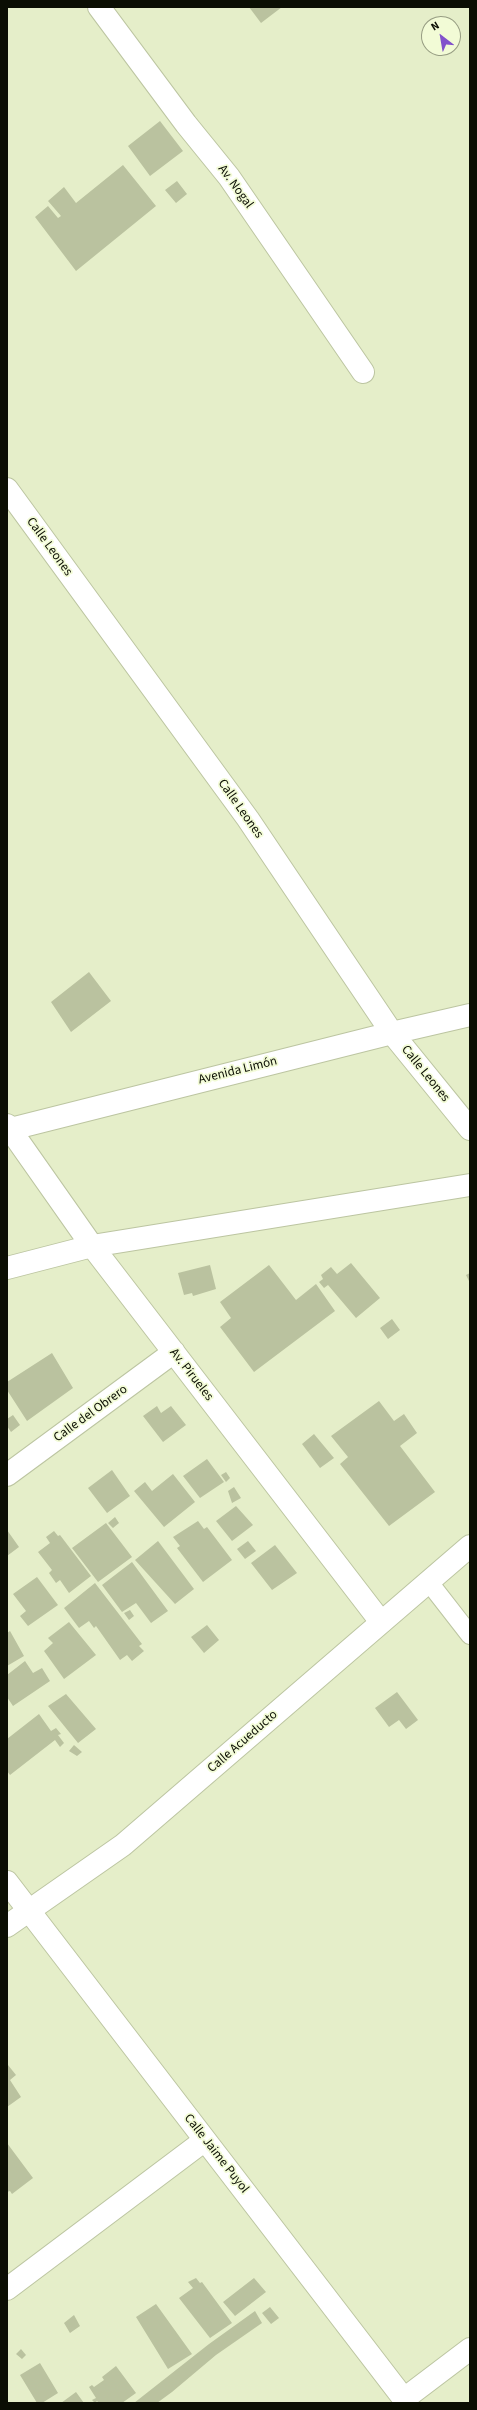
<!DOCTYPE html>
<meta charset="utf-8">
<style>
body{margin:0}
#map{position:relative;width:477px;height:2410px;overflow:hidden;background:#e5eec9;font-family:"Source Sans 3",sans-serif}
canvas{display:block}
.frame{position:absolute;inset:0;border:8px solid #0b0e03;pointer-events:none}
.north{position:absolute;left:421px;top:16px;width:40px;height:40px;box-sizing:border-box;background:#f2fbd6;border:1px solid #969c82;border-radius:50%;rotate:329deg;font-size:11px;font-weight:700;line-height:16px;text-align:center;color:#0b0e03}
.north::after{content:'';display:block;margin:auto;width:14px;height:18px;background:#8252cb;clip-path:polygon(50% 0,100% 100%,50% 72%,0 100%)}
</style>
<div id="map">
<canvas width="477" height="2410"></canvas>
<div class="frame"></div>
<div class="north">N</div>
</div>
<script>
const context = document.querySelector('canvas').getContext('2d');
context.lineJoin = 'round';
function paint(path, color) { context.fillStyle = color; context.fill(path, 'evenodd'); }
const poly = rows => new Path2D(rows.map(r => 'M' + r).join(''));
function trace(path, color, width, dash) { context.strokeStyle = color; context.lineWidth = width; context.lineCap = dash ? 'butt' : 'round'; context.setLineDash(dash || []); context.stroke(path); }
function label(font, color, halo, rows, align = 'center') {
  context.font = font + ' "Source Sans 3",sans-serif'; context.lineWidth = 3.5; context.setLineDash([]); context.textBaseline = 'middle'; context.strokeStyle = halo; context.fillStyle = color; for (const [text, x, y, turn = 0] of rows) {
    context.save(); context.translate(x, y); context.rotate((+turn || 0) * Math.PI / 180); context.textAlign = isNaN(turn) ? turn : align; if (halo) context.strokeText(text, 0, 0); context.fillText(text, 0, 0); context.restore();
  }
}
const building = poly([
 [249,7,282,7,261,23],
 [160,121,183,151,150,176,128,146],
 [123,165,156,206,76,271,35,217,48,206,58,218,61,216,48,201,64,187,76,203],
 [177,181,187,194,176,203,165,190],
 [89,972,111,1001,71,1032,51,1002],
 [351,1263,380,1298,356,1318,328,1285,324,1288,319,1282,323,1279,321,1275,331,1267,337,1274],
 [210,1265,216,1289,193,1296,192,1293,184,1295,178,1273],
 [269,1265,296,1300,316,1284,335,1311,254,1372,220,1327,231,1318,220,1302],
 [470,1273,470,1283,466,1275],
 [392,1319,400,1330,388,1339,380,1328],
 [52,1353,73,1388,27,1421,7,1390,7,1382],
 [379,1401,394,1421,404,1414,417,1433,400,1446,435,1492,389,1526,340,1464,348,1457,331,1436],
 [157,1406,161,1413,171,1406,186,1425,163,1442,143,1416],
 [13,1415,20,1425,11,1432,7,1426,7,1419],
 [314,1434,334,1458,320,1468,302,1444],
 [207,1459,224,1482,200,1498,183,1476],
 [112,1470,130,1496,107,1513,88,1488],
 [226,1472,230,1478,226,1482,221,1475],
 [173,1474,195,1502,164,1527,134,1491,145,1482,152,1491],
 [234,1487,241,1498,232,1503,228,1491],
 [236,1506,253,1525,232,1541,216,1521],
 [115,1517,119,1523,113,1528,108,1523],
 [198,1521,204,1529,207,1527,232,1560,203,1582,177,1548,180,1546,173,1537],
 [106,1523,132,1557,98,1582,72,1548],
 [7,1530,19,1547,7,1556],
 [54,1531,58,1536,60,1535,91,1576,69,1593,60,1580,56,1583,49,1573,52,1570,38,1552,50,1543,46,1537],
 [158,1541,194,1589,175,1604,135,1560],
 [248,1541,256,1551,245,1559,237,1549],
 [275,1545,297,1573,272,1590,251,1563],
 [132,1562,168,1611,151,1623,136,1603,122,1612,102,1585],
 [37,1577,58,1605,28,1626,20,1616,26,1611,13,1594],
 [95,1583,142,1644,139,1646,144,1651,132,1661,127,1655,120,1660,96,1626,94,1628,89,1621,79,1628,64,1608],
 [130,1610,134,1616,129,1620,124,1613],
 [69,1622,96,1655,64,1679,44,1651,53,1643,48,1638],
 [207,1625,219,1640,204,1653,191,1637],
 [10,1631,24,1656,7,1666,7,1633],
 [25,1661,33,1673,42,1668,50,1681,13,1706,7,1697,7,1675],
 [397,1692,418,1720,406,1729,399,1720,389,1727,375,1708],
 [66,1694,96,1729,78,1743,48,1706],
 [39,1714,51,1731,56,1728,61,1734,58,1735,64,1743,60,1747,55,1740,10,1775,7,1771,7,1739],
 [74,1745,82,1752,77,1756,69,1751],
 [8,2065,16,2075,10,2080,21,2097,7,2107],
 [7,2143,33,2178,12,2194,10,2191,7,2192],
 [196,2278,200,2283,202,2282,232,2323,210,2338,179,2298,193,2288,188,2282],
 [254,2278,266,2292,235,2316,223,2302],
 [156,2304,192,2354,168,2369,136,2317],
 [270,2307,279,2318,271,2324,262,2313],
 [255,2311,262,2323,216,2355,172,2392,157,2403,134,2403,209,2344],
 [74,2315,80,2326,70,2333,64,2323],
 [21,2349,26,2355,22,2359,16,2354],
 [40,2363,58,2393,42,2403,37,2403,20,2375],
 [116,2366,136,2393,122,2403,99,2403,97,2401,95,2403,92,2400,96,2398,89,2387,92,2385,94,2387,104,2380,102,2377],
 [76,2392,84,2403,61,2403]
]);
const lane = poly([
 [428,1581,470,1635]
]);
const street = poly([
 [99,7,186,124,229,177,363,372],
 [7,489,248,819,392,1033,470,1129],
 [7,1125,92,1246,381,1622],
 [7,1130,392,1033,470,1015],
 [7,1268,92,1246,470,1185],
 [7,1475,174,1352],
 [7,1882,407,2403],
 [7,2289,205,2140],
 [404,2399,470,2349]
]);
const secondary = poly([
 [7,1926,123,1845,470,1546]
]);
const streetNames = [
 ["Av. Nogal",235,187,54],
 ["Calle Leones",49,547,54],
 ["Calle Leones",240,809,55],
 ["Avenida Limón",238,1071,-14],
 ["Calle Leones",425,1074,51],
 ["Av. Pirueles",191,1375,52],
 ["Calle del Obrero",91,1414,-36],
 ["Calle Acueducto",243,1742,-41],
 ["Calle Jaime Puyol",216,2154,52]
];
paint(building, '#bac29f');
trace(lane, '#bcc5a1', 20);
trace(street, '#bcc5a1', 24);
trace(secondary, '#bcc5a1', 24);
trace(lane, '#fff', 18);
trace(street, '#fff', 22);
trace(secondary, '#fff', 22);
label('13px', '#0b0e03', '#f2fbd6', streetNames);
</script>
